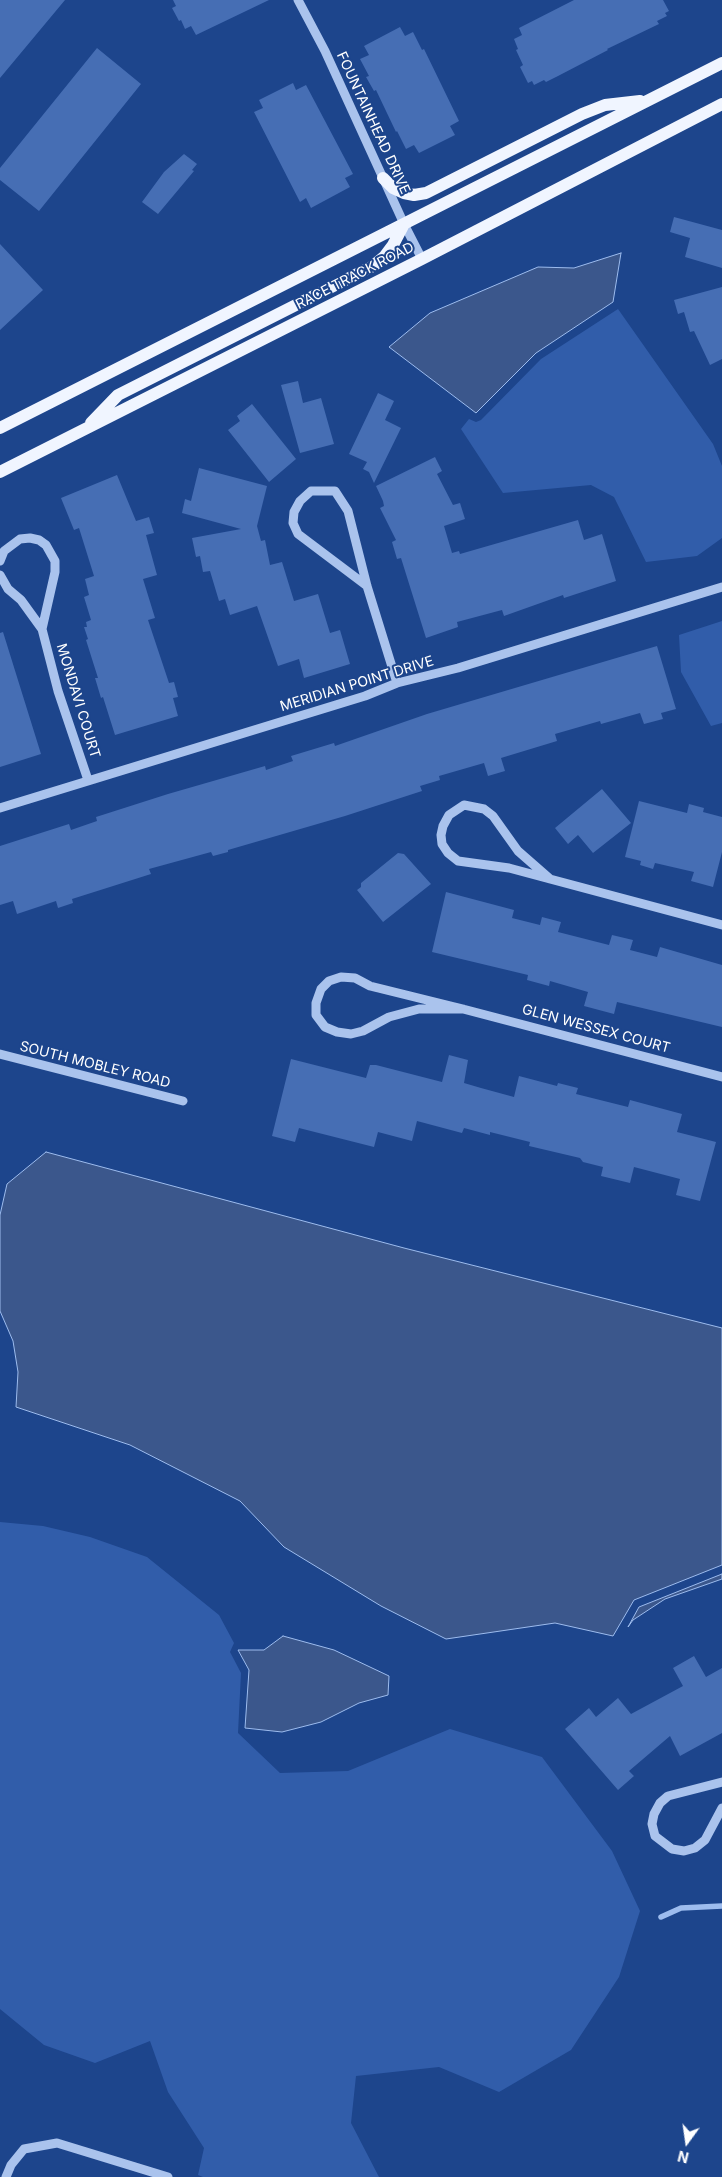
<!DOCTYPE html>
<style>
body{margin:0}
#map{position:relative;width:722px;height:2177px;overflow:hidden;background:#1d458c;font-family:Inter,sans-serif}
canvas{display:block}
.north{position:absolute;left:662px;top:2117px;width:50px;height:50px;-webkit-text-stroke:4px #1d458c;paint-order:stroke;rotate:194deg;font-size:14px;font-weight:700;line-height:20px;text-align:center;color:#fff}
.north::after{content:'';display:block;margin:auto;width:18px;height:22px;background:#fff;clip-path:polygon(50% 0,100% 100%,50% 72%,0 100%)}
</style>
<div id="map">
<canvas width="722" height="2177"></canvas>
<div class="north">N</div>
</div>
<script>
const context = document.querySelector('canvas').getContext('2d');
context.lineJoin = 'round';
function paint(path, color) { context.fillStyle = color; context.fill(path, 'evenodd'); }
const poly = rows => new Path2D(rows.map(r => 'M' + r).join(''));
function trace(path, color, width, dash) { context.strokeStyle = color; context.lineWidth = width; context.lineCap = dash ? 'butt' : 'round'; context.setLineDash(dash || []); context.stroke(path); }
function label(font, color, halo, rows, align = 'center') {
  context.font = font + ' Inter,sans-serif'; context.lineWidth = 4; context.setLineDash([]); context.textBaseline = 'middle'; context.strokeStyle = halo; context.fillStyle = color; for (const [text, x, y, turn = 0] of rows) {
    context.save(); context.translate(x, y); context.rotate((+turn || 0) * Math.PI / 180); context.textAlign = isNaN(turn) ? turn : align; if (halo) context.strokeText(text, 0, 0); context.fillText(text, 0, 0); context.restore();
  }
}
const green = poly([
 [618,309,713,444,722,466,722,538,697,556,646,562,614,497,591,485,503,493,461,429,469,419,476,422,481,420,541,359],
 [722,621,722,723,711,726,681,672,679,635],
 [0,1522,43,1526,90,1537,147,1557,219,1615,234,1643,230,1652,241,1673,238,1733,280,1773,348,1771,450,1729,542,1757,612,1851,640,1911,619,1977,571,2050,499,2092,439,2067,356,2076,351,2123,379,2177,203,2177,198,2175,204,2148,168,2092,150,2041,95,2063,44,2045,0,2009]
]);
const water = poly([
 [621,253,613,302,536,353,476,413,389,347,430,313,538,267,574,268,621,253],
 [46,1152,404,1248,722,1328,722,1565,634,1600,613,1636,555,1623,446,1639,381,1606,284,1547,240,1501,130,1445,16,1407,18,1372,13,1341,0,1311,0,1215,7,1184,46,1152],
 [722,1574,722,1579,665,1599,633,1620,628,1627,639,1607,722,1574],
 [283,1636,334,1650,389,1676,388,1695,359,1703,321,1722,282,1732,245,1728,249,1670,238,1650,264,1650,283,1636]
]);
const stream = poly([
 [661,1917,681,1908,722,1906]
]);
const building = poly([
 [0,0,65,0,0,78],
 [173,0,269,0,196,35,191,26,185,29,181,20,179,21,172,8,176,6],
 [574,0,663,0,669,11,665,13,667,16,657,21,659,24,607,49,608,50,558,76,546,82,544,80,534,85,532,81,528,83,520,67,523,65,516,50,518,49,514,39,522,35,519,28],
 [400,27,405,36,413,32,422,50,424,49,459,121,450,126,455,135,419,153,414,145,406,149,397,131,396,132,376,90,374,91,366,77,369,76,360,59,369,55,364,46],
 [97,48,141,84,39,211,0,180,0,168],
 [293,83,296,90,306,85,353,174,345,178,350,187,311,208,306,198,300,202,254,112,263,108,259,100],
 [184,154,197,164,192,170,194,171,158,214,142,202,164,172],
 [674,217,722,230,722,268,685,257,690,238,670,232],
 [0,244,43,290,0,330],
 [722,287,722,359,710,365,694,331,690,332,684,312,678,314,674,300],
 [298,381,303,403,321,398,334,444,300,453,281,385],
 [378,393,394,401,385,420,401,428,374,483,369,472,363,469,367,462,349,454],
 [252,404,296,459,269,482,228,430,240,421,237,416],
 [435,457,442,471,437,474,453,505,460,503,465,519,444,526,452,553,459,551,460,554,578,520,584,540,602,534,616,581,564,598,563,595,504,616,502,610,457,622,458,627,426,638,401,558,397,559,392,542,396,540,380,508,384,506,383,501,376,486],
 [199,468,267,486,257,526,261,541,265,540,270,565,282,562,294,601,318,594,330,633,340,630,350,664,304,678,299,659,278,666,257,606,230,615,225,599,219,601,210,571,203,572,200,556,196,557,192,538,241,529,182,513,185,499,191,501],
 [117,475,136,521,149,517,154,533,146,535,157,575,143,579,155,618,148,620,169,683,174,682,178,697,173,698,178,716,115,735,103,697,101,698,95,678,98,678,86,640,88,639,84,627,87,627,86,622,91,620,84,597,89,595,85,579,94,576,79,528,74,530,61,498],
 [3,632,41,754,0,767,0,633],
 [657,646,676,709,661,713,663,719,644,724,640,713,601,724,600,721,555,734,557,741,501,758,505,771,488,776,484,763,439,776,440,780,420,786,422,791,345,816,228,850,228,852,213,856,211,852,149,869,151,874,72,899,73,903,58,908,56,901,17,914,13,901,0,905,0,846,69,824,71,830,97,821,96,817,168,794,265,766,266,770,293,761,291,756,334,743,335,746,427,714],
 [602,789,631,823,593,853,578,835,568,844,555,828],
 [639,801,687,813,689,804,704,808,703,812,722,817,722,852,713,887,691,881,694,872,655,863,653,869,640,865,641,861,625,857],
 [398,853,404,854,431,884,383,922,357,890,361,887,361,883],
 [446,892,514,910,512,918,540,925,542,917,561,922,558,932,609,945,612,935,633,940,630,950,657,957,660,947,722,965,722,1027,617,1002,614,1014,584,1006,588,992,550,981,549,986,527,980,528,975,432,952],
 [449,1055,468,1060,464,1083,481,1088,514,1097,519,1076,557,1086,558,1083,578,1088,576,1094,628,1107,630,1100,682,1114,677,1132,716,1142,700,1201,676,1195,680,1179,634,1167,630,1183,601,1176,603,1167,583,1162,580,1158,529,1146,530,1142,490,1132,490,1135,464,1128,462,1133,417,1121,412,1141,378,1132,374,1147,299,1128,295,1142,272,1136,291,1059,366,1078,370,1065,376,1065,442,1082],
 [694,1656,706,1677,722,1668,722,1733,680,1756,670,1736,629,1771,634,1776,618,1790,565,1729,589,1708,596,1717,618,1698,631,1714,683,1686,673,1668]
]);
const minor = poly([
 [298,0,325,51,404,224,422,259],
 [0,561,4,551,20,539,30,538,39,540,46,545,55,561,55,572,42,629],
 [0,575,8,589,21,600,42,629,58,691,88,780],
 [367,586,298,534,293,523,294,512,300,501,311,491,335,491,348,511,367,586,397,683],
 [0,808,365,696,397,683,458,668,722,587],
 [550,879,518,851,493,816,484,809,464,805,449,815,443,826,441,835,442,844,448,853,458,861,509,868,550,879,722,925],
 [463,1009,419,1009,389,1017,363,1031,351,1034,337,1032,325,1027,316,1015,316,1003,321,989,329,981,341,977,355,978,370,986,463,1009,722,1077],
 [0,1054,183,1101],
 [722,1782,668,1796,660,1803,654,1814,652,1824,655,1836,672,1849,684,1851,695,1848,705,1840,722,1808],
 [6,2177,11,2165,24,2149,57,2143,168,2177]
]);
const major = poly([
 [383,178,393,188,404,193,414,195,426,193,582,114,605,105,640,101],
 [91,423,118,395,373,266,384,257,393,245,404,224],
 [0,428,722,63],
 [0,472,422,259,722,104]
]);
const streetNames = [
 ["FOUNTAINHEAD DRIVE",373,123,65],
 ["RACE TRACK ROAD",355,276,-27],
 ["MERIDIAN POINT DRIVE",357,684,-17],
 ["MONDAVI COURT",78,701,73],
 ["GLEN WESSEX COURT",596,1029,15],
 ["SOUTH MOBLEY ROAD",95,1065,14]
];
paint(green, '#315daa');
paint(water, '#3b578c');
trace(water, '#9dbcee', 1);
trace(stream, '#9dbcee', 5.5);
paint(building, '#466eb4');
trace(minor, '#aac3ed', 9);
trace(major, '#f0f5ff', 12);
label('14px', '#fff', '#1d458c', streetNames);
</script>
